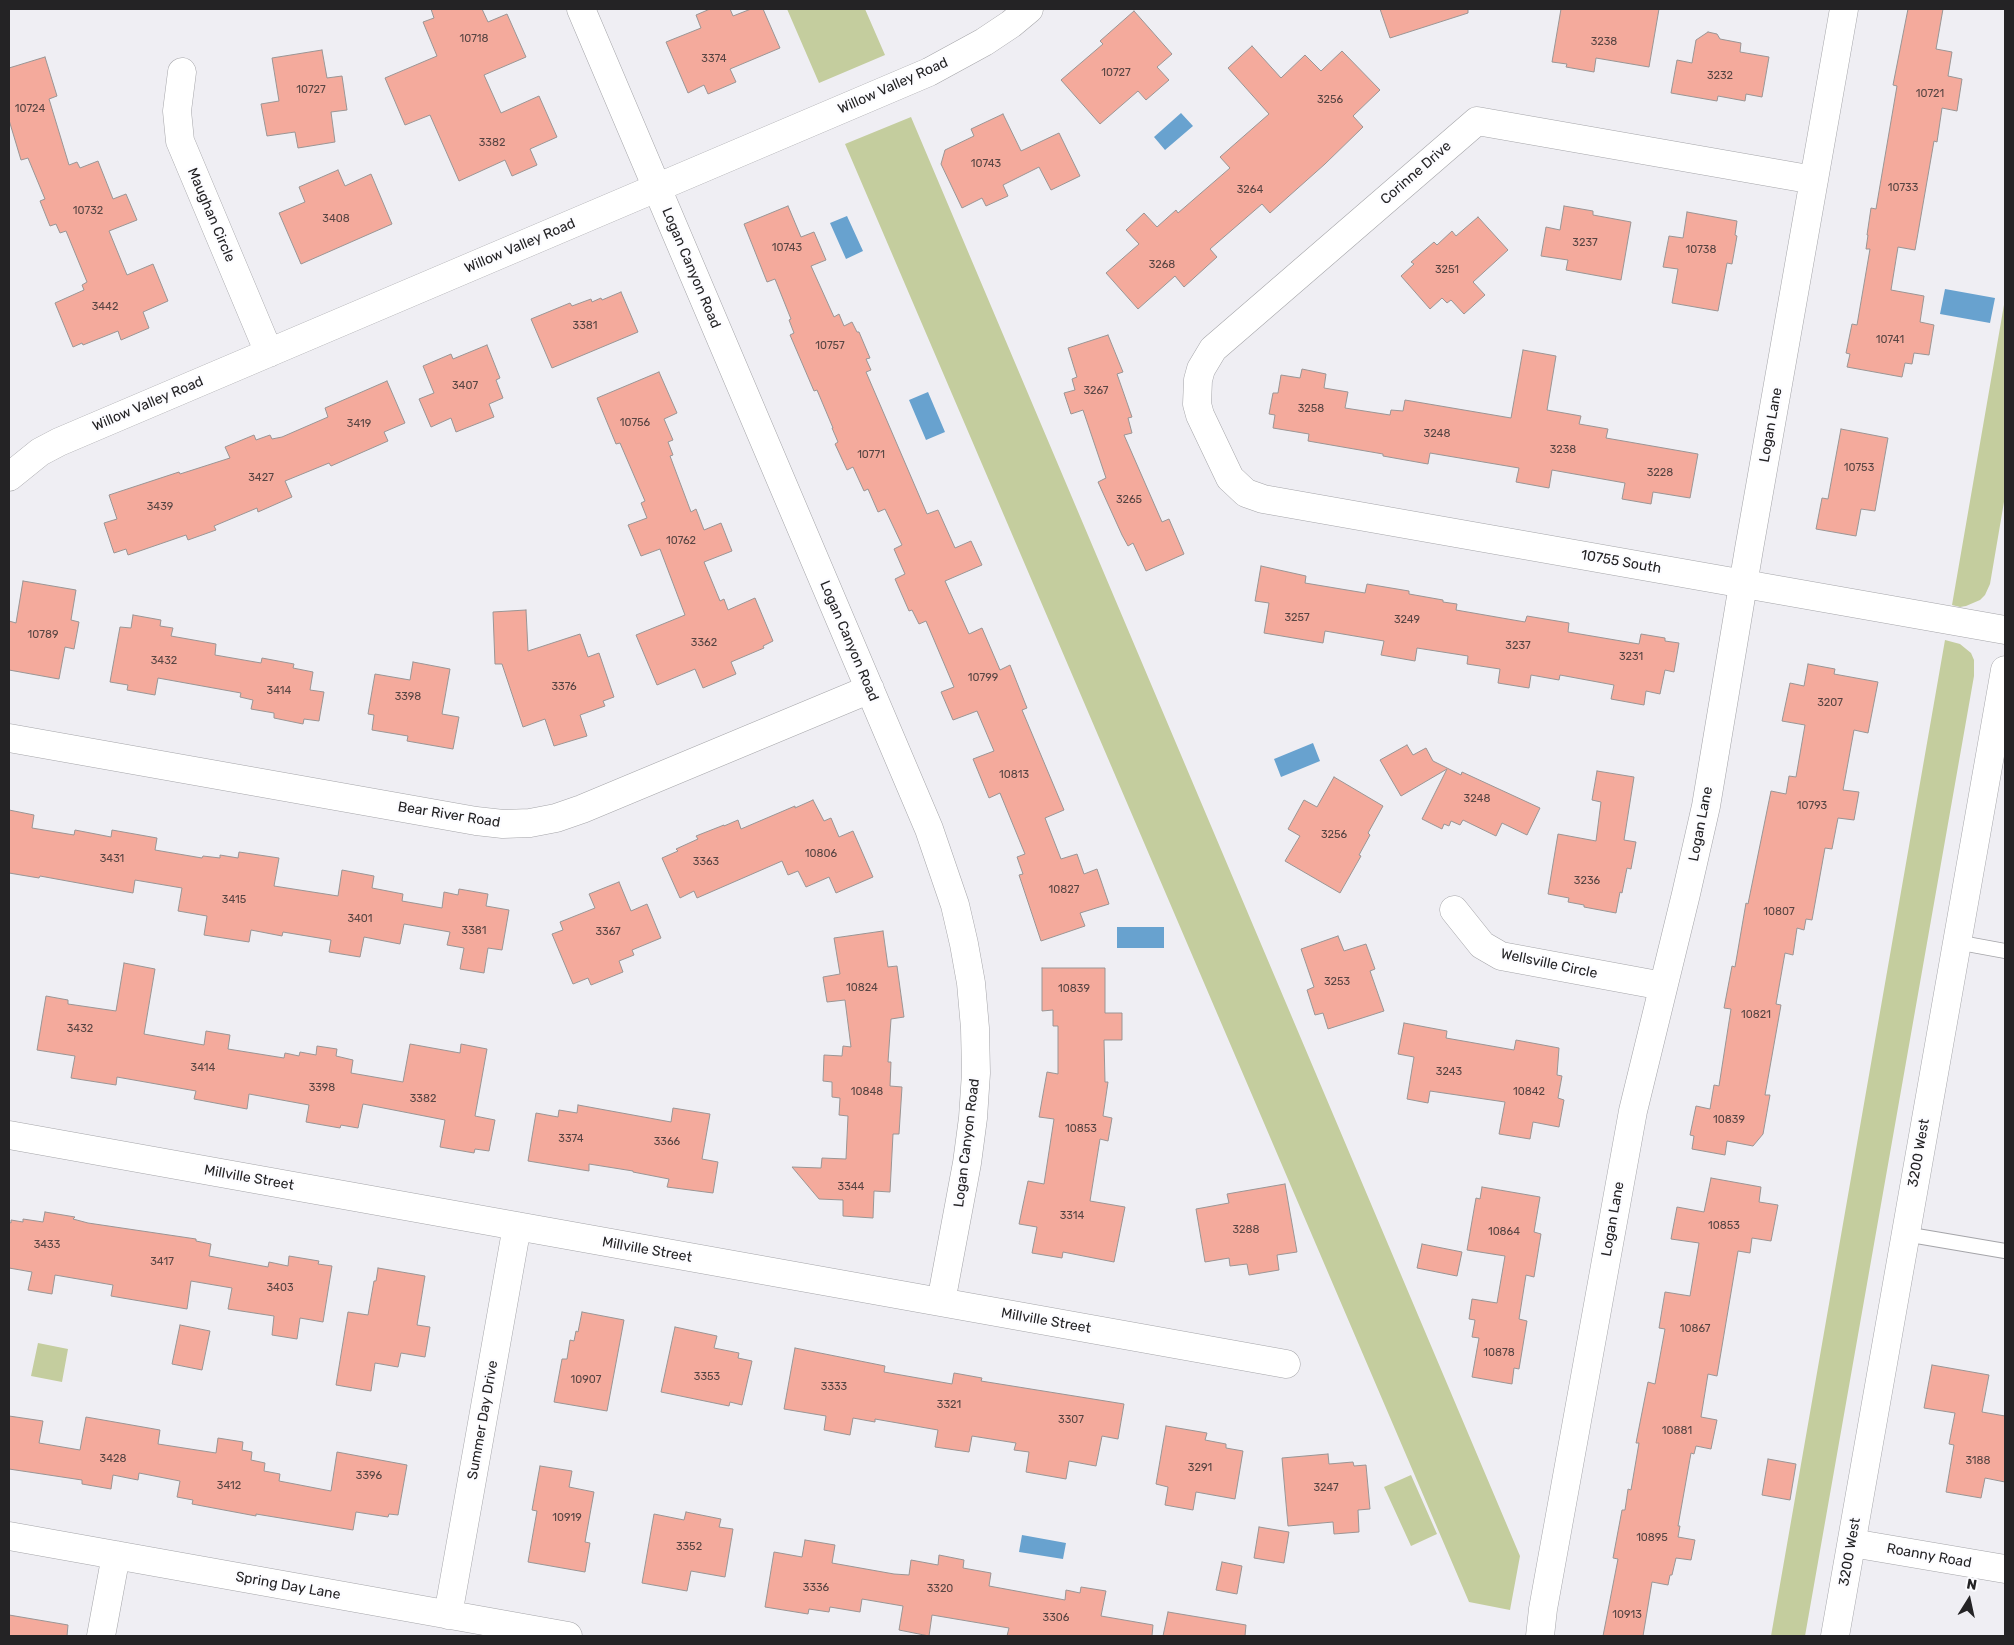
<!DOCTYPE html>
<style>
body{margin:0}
#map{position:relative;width:2014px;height:1645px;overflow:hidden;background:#efeef3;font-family:Rubik,sans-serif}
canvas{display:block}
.frame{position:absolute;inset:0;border:10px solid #242325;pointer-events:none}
.north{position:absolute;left:1944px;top:1575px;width:50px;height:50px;-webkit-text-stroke:4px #fcfcff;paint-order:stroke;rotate:10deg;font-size:14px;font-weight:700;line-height:20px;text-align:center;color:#242325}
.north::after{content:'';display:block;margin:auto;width:18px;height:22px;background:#242325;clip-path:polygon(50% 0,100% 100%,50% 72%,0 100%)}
</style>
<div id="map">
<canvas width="2014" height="1645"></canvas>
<div class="frame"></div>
<div class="north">N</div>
</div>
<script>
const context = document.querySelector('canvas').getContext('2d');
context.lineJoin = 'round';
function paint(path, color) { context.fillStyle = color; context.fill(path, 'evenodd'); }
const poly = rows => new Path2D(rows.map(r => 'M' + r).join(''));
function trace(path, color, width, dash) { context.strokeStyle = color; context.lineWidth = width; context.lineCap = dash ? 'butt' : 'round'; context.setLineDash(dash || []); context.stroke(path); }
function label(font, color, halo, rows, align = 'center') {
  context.font = font + ' Rubik,sans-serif'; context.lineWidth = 4.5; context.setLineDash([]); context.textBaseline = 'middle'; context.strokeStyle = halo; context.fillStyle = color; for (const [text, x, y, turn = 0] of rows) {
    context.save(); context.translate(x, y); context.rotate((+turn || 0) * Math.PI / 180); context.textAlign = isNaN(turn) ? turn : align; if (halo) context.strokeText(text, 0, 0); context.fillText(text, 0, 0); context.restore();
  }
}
const green = poly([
 [787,9,865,9,885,55,819,83],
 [911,117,1520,1556,1510,1610,1469,1602,845,144],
 [2005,299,2005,496,1990,584,1985,595,1980,600,1966,606,1960,607,1952,605],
 [1945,640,1960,644,1971,653,1974,660,1974,676,1805,1636,1771,1636],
 [38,1343,68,1349,62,1382,31,1376],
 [1411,1475,1437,1534,1411,1546,1384,1487]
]);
const water = poly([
 [1181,113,1193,126,1165,150,1154,137],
 [847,216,863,251,846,259,830,223],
 [1945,289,1995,298,1990,323,1940,314],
 [928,392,945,432,926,440,909,400],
 [1313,743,1320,761,1281,777,1274,759],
 [1117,927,1164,927,1164,948,1117,948],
 [1022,1535,1066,1543,1063,1559,1019,1552]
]);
const building = poly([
 [431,9,482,9,488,22,507,14,526,57,484,75,501,113,539,96,557,137,530,149,537,165,512,176,505,160,459,181,430,115,405,125,385,78,437,56,423,22,434,18,431,9],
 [710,9,730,9,733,16,751,9,763,9,780,48,730,69,736,82,708,94,704,85,688,93,666,42,701,28,696,15,710,9],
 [1380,9,1468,9,1468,13,1390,38,1380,9],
 [1561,9,1659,9,1649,67,1596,58,1594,72,1566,67,1567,64,1552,62,1561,9],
 [1908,9,1943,9,1936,49,1952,52,1948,76,1962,79,1957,111,1942,108,1937,142,1934,141,1915,250,1898,247,1891,290,1924,296,1920,322,1934,325,1929,355,1914,353,1912,364,1905,363,1902,377,1847,367,1850,354,1846,353,1852,324,1857,325,1870,249,1866,249,1868,235,1867,235,1871,208,1876,209,1897,86,1893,85,1908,9],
 [1134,11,1172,54,1157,67,1169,80,1146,100,1138,91,1100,124,1061,80,1103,44,1100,41,1134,11],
 [1708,32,1717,34,1720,39,1741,43,1740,52,1769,57,1762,97,1746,94,1745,101,1718,96,1717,101,1671,93,1677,60,1692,63,1696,40,1708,32],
 [1252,46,1281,78,1305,55,1321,71,1342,51,1380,90,1353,116,1363,127,1325,164,1270,213,1262,204,1210,249,1217,257,1184,287,1175,276,1138,309,1106,273,1139,244,1126,230,1144,213,1157,227,1176,210,1178,213,1230,168,1220,157,1269,114,1228,68,1252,46],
 [322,50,327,78,342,76,347,110,331,112,335,142,298,148,295,132,267,136,261,104,279,101,272,58,322,50],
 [45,57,57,96,49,99,69,165,77,162,80,168,98,161,113,199,126,194,137,220,109,231,127,275,153,264,168,301,143,312,149,328,121,340,118,331,83,345,82,343,73,347,55,303,84,290,82,285,87,282,66,231,60,233,56,224,50,226,40,201,45,199,28,158,21,160,9,120,9,68,45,57],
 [1003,114,1021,151,1059,133,1080,176,1051,190,1039,167,1003,185,1008,196,986,206,982,198,962,208,941,164,945,150,974,136,971,129,1003,114],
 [338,170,345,186,371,174,392,224,301,264,279,213,305,202,299,187,338,170],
 [788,206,801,237,814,232,826,260,811,266,834,317,839,314,844,326,852,322,857,332,859,332,870,358,866,359,871,370,866,372,927,514,938,510,955,548,971,541,982,565,945,581,969,634,982,628,1000,670,1010,665,1027,708,1022,710,1064,810,1045,818,1061,859,1077,854,1084,874,1097,869,1109,904,1080,913,1085,926,1041,941,1019,875,1023,874,1017,857,1025,854,1000,793,989,798,973,759,994,751,977,711,953,720,941,692,954,687,926,621,919,624,912,610,909,611,895,579,905,574,894,549,902,545,885,509,878,512,868,489,864,491,853,467,847,470,835,444,838,442,832,428,833,428,817,390,814,391,790,335,794,333,789,320,791,319,775,279,767,282,744,224,788,206],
 [1564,206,1593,211,1593,215,1631,222,1621,280,1566,270,1568,260,1541,256,1546,227,1560,230,1564,206],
 [1687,212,1737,221,1735,235,1737,236,1732,264,1727,263,1718,311,1672,303,1678,269,1663,267,1669,236,1683,238,1687,212],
 [1478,217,1508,250,1473,282,1485,295,1464,314,1451,300,1447,303,1442,298,1430,309,1401,276,1414,264,1411,262,1434,242,1437,245,1452,231,1456,236,1478,217],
 [621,292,638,332,552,368,531,319,570,303,572,306,591,299,592,302,601,298,602,300,621,292],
 [1108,335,1123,372,1117,374,1132,417,1128,418,1132,433,1124,435,1162,522,1169,519,1184,554,1146,571,1133,543,1128,546,1122,535,1098,482,1106,478,1083,410,1071,414,1064,393,1075,390,1072,379,1077,377,1068,348,1108,335],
 [487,345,500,378,496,380,503,398,489,404,494,417,456,432,451,418,431,427,419,399,434,393,423,366,451,354,453,359,487,345],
 [1523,350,1556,356,1547,410,1581,416,1579,424,1608,429,1606,438,1698,454,1690,498,1653,492,1651,504,1622,499,1625,483,1552,470,1549,488,1516,482,1519,468,1430,453,1428,464,1383,456,1383,454,1308,441,1309,434,1273,428,1275,415,1269,414,1273,393,1278,393,1281,375,1300,378,1302,369,1326,374,1324,388,1348,392,1345,408,1390,415,1391,410,1403,411,1405,400,1511,418,1523,350],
 [659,372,677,413,664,419,673,440,668,442,673,455,670,456,691,512,696,509,704,530,721,523,732,551,704,562,720,601,724,599,728,610,755,598,773,641,763,646,764,648,731,662,736,674,703,688,695,669,657,685,636,635,685,615,660,549,641,556,628,525,647,518,641,503,645,501,620,443,616,444,597,398,659,372],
 [387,381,405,423,384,432,388,441,331,466,329,463,285,481,292,497,258,512,257,508,214,526,216,530,188,540,186,535,128,555,126,549,114,553,104,523,117,519,109,495,179,472,180,474,230,458,225,447,254,435,256,440,270,435,272,439,282,437,328,417,325,408,387,381],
 [1841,429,1888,438,1875,511,1861,509,1856,536,1816,529,1822,498,1828,499,1841,429],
 [1261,566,1306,576,1305,583,1365,593,1367,584,1409,591,1409,594,1443,600,1443,602,1457,604,1456,610,1525,622,1527,616,1569,623,1568,632,1639,644,1641,634,1665,638,1665,641,1679,643,1674,672,1665,670,1660,694,1646,691,1644,705,1611,699,1614,685,1560,675,1559,680,1531,675,1529,688,1498,683,1500,669,1467,664,1468,656,1417,648,1415,661,1381,655,1384,641,1325,631,1323,643,1264,633,1269,603,1255,601,1261,566],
 [23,581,76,590,71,620,79,622,74,649,65,647,59,679,9,670,9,621,16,623,23,581],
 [526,610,528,651,580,634,588,657,599,653,614,697,603,701,605,706,580,715,587,736,554,746,545,719,523,727,502,664,495,664,493,612,526,610],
 [133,615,161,620,160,626,173,628,171,636,216,644,215,655,261,663,262,658,294,664,293,668,313,672,310,690,324,692,319,721,304,719,303,724,274,718,274,713,251,709,253,700,240,697,241,693,158,678,155,695,127,690,128,685,110,682,120,627,131,628,133,615],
 [413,662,450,669,442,714,459,717,453,749,407,741,408,736,372,730,374,715,368,714,375,674,410,680,413,662],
 [1808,664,1835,669,1834,674,1878,682,1868,733,1854,730,1843,790,1859,792,1854,820,1838,818,1832,849,1825,848,1812,920,1806,919,1804,930,1797,928,1793,955,1785,953,1776,1004,1781,1005,1765,1095,1770,1095,1763,1134,1753,1146,1727,1141,1725,1155,1692,1149,1694,1136,1690,1135,1696,1106,1710,1109,1714,1085,1719,1086,1731,1009,1724,1008,1732,966,1735,967,1746,903,1748,904,1771,791,1786,794,1789,776,1796,777,1805,725,1782,721,1790,683,1804,686,1808,664],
 [1407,745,1413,755,1426,748,1433,761,1461,775,1462,772,1540,808,1527,835,1502,823,1496,836,1463,820,1460,825,1451,821,1449,826,1444,824,1442,829,1422,819,1447,769,1401,796,1380,760,1407,745],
 [1597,771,1634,777,1624,840,1636,842,1631,869,1627,868,1622,893,1620,892,1616,913,1584,907,1584,905,1568,902,1569,898,1548,894,1558,834,1596,841,1601,802,1592,800,1597,771],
 [1334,777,1383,806,1368,833,1370,835,1359,855,1361,856,1340,893,1285,861,1300,836,1288,829,1304,800,1317,807,1334,777],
 [813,800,824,821,831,818,839,837,853,831,873,877,836,893,829,877,806,887,798,871,788,875,782,861,697,898,694,891,680,898,662,858,678,851,676,849,698,839,696,836,724,825,724,826,738,820,741,829,795,806,795,808,813,800],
 [9,810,34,815,32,828,74,835,75,830,111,837,112,830,157,838,155,850,202,858,203,856,220,858,220,855,238,858,239,852,279,858,274,886,338,896,342,870,374,876,372,888,403,894,402,901,442,908,444,892,458,895,459,889,488,894,486,906,509,910,502,950,488,948,484,973,460,969,464,948,447,945,450,932,404,924,400,944,364,937,360,957,329,952,331,940,283,932,282,936,251,930,249,942,204,935,207,916,178,911,182,888,135,880,133,893,40,876,39,878,9,873,9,810],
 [619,882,631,911,647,904,661,938,632,950,634,955,619,961,623,972,591,985,588,978,573,984,552,934,563,930,560,922,595,908,589,894,619,882],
 [883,931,888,967,897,966,904,1017,891,1019,888,1062,891,1062,890,1086,902,1087,899,1134,893,1134,890,1192,874,1191,873,1218,843,1216,843,1200,819,1199,792,1167,821,1168,822,1158,846,1159,848,1116,839,1115,840,1098,832,1097,832,1082,823,1081,824,1055,842,1056,843,1046,851,1047,845,1000,827,1002,823,977,840,974,834,938,883,931],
 [1338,936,1344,951,1366,944,1375,969,1370,971,1384,1011,1328,1029,1323,1013,1315,1015,1307,990,1314,987,1301,949,1338,936],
 [124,963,155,969,144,1034,204,1045,206,1031,230,1035,228,1049,284,1058,285,1053,299,1056,300,1052,316,1055,317,1046,337,1049,336,1056,353,1060,351,1073,403,1082,410,1044,460,1053,461,1044,487,1049,475,1116,495,1120,489,1151,475,1149,474,1153,440,1147,445,1120,363,1104,358,1128,341,1125,340,1128,306,1122,309,1105,249,1094,247,1109,194,1099,196,1091,117,1077,116,1085,71,1078,75,1056,37,1050,46,996,68,1000,68,1004,116,1011,124,963],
 [1042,968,1105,968,1105,1013,1122,1013,1122,1040,1104,1040,1105,1082,1108,1082,1103,1116,1112,1118,1108,1141,1100,1139,1090,1201,1125,1207,1114,1262,1063,1252,1062,1258,1032,1253,1037,1227,1019,1224,1028,1181,1044,1184,1054,1119,1039,1117,1047,1072,1058,1074,1058,1026,1053,1026,1053,1010,1042,1011,1042,968],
 [1404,1023,1447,1031,1446,1038,1514,1050,1516,1040,1559,1048,1557,1075,1562,1076,1558,1098,1564,1100,1559,1127,1533,1122,1530,1139,1499,1134,1505,1102,1430,1091,1428,1103,1407,1099,1414,1057,1398,1054,1404,1023],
 [578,1105,671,1122,673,1108,710,1114,702,1159,718,1162,713,1193,667,1187,669,1179,633,1172,633,1171,589,1164,589,1171,528,1161,536,1113,558,1117,559,1110,577,1113,578,1105],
 [1711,1178,1761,1187,1759,1202,1778,1205,1771,1241,1752,1238,1750,1253,1738,1251,1717,1376,1708,1374,1701,1417,1717,1420,1711,1449,1696,1446,1694,1454,1691,1453,1678,1526,1680,1526,1678,1537,1695,1540,1691,1560,1676,1558,1672,1575,1670,1575,1668,1585,1652,1582,1643,1636,1603,1636,1618,1559,1613,1558,1622,1510,1625,1510,1628,1489,1631,1490,1639,1443,1636,1443,1648,1382,1655,1384,1665,1329,1659,1328,1665,1292,1690,1296,1699,1243,1671,1239,1677,1207,1704,1212,1711,1178],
 [1285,1184,1297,1252,1277,1255,1279,1270,1249,1275,1247,1264,1230,1266,1229,1258,1205,1262,1196,1209,1229,1203,1227,1194,1285,1184],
 [1482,1187,1540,1197,1534,1232,1541,1234,1534,1277,1526,1275,1519,1319,1527,1321,1519,1369,1514,1368,1512,1384,1472,1377,1479,1338,1472,1337,1475,1320,1469,1319,1472,1299,1497,1303,1505,1256,1467,1250,1476,1198,1480,1199,1482,1187],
 [45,1212,75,1217,73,1219,88,1223,196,1239,196,1241,211,1244,209,1256,268,1267,269,1262,288,1266,289,1256,319,1261,318,1264,332,1266,323,1322,300,1318,297,1339,272,1335,274,1316,228,1309,232,1288,191,1281,187,1309,111,1296,113,1285,55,1275,52,1294,28,1290,32,1272,9,1268,9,1222,11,1223,11,1220,23,1222,23,1219,43,1222,45,1212],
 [1422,1244,1462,1252,1457,1276,1417,1268,1422,1244],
 [378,1268,425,1276,417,1325,430,1327,425,1357,401,1353,398,1367,375,1363,371,1391,336,1385,348,1312,368,1315,374,1281,376,1281,378,1268],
 [582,1312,624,1320,607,1411,554,1402,562,1359,567,1359,570,1340,574,1341,576,1331,578,1332,582,1312],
 [180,1325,210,1331,202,1370,172,1364,180,1325],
 [675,1327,717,1336,714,1348,739,1353,738,1358,752,1361,742,1405,730,1402,729,1406,661,1392,675,1327],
 [795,1348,885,1366,884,1372,952,1384,954,1373,982,1378,981,1381,1124,1404,1118,1439,1102,1436,1096,1466,1069,1461,1066,1479,1026,1472,1029,1452,1014,1450,1016,1443,972,1436,969,1452,935,1447,938,1430,875,1419,875,1422,853,1418,850,1435,824,1430,826,1416,784,1409,795,1348],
 [1932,1365,1989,1375,1982,1412,2005,1416,2005,1482,1985,1478,1981,1498,1946,1492,1954,1445,1949,1444,1955,1413,1924,1408,1932,1365],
 [9,1416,43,1421,39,1443,80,1450,86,1417,160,1430,158,1444,216,1453,218,1438,243,1442,242,1450,252,1452,251,1460,265,1463,264,1471,280,1474,279,1481,331,1491,337,1452,407,1465,398,1515,389,1514,388,1517,356,1512,353,1530,256,1514,256,1516,192,1504,193,1500,177,1497,180,1481,139,1473,138,1480,113,1475,111,1489,82,1484,82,1480,9,1469,9,1416],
 [1166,1426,1207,1433,1205,1440,1226,1444,1226,1448,1243,1451,1235,1499,1196,1492,1193,1510,1165,1505,1168,1487,1156,1484,1166,1426],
 [1328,1454,1329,1464,1353,1462,1354,1466,1366,1465,1370,1509,1358,1510,1359,1532,1334,1534,1333,1522,1288,1526,1282,1458,1328,1454],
 [1768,1459,1796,1464,1790,1500,1762,1495,1768,1459],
 [540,1466,572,1471,569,1487,594,1492,585,1542,590,1543,585,1572,528,1562,537,1511,532,1510,540,1466],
 [686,1512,721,1519,719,1527,733,1529,725,1577,691,1571,687,1591,642,1583,654,1514,684,1520,686,1512],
 [1259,1527,1289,1532,1284,1563,1254,1558,1259,1527],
 [805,1540,835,1545,832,1563,894,1574,909,1575,911,1560,938,1565,939,1555,964,1560,963,1568,991,1573,989,1586,1065,1600,1066,1590,1080,1593,1081,1587,1106,1591,1101,1616,1153,1625,1152,1636,1007,1636,1009,1628,932,1615,929,1636,899,1630,903,1606,862,1599,860,1612,830,1607,829,1612,809,1609,808,1614,765,1607,774,1552,802,1557,805,1540],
 [1222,1562,1242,1566,1237,1594,1216,1590,1222,1562],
 [1168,1612,1246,1625,1245,1636,1163,1636,1168,1612],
 [9,1615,68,1625,67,1636,9,1636,9,1615]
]);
const service = poly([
 [1956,942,2005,951],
 [1905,1234,2005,1251]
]);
const minor = poly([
 [581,9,929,829,955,905,964,944,971,983,975,1028,976,1073,973,1118,967,1163,941,1302],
 [182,72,177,111,180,141,269,353],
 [1814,180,1477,121,1213,349,1201,369,1198,380,1197,404,1200,415,1230,478,1246,493,1263,499,2005,630],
 [9,477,40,452,59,442,929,72,984,42,1011,24,1029,9],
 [9,738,476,821,503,824,530,823,556,818,582,809,870,689],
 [1454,910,1482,945,1501,956,1663,986],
 [9,1135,1286,1364],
 [9,1536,568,1636],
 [1852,1543,2005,1569],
 [448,1615,517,1226],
 [101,1636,116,1555],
 [1540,1636,1543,1609,1633,1111,1686,894,1706,806,1749,549,1844,9]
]);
const tertiary = poly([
 [1835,1636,2005,670]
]);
const numberNames = [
 ["10718",474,39],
 ["3238",1604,42],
 ["3374",714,59],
 ["10727",1116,73],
 ["3232",1720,76],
 ["10727",311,90],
 ["10721",1930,94],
 ["3256",1330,100],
 ["10724",30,109],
 ["3382",492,143],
 ["10743",986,164],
 ["10733",1903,188],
 ["3264",1250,190],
 ["10732",88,211],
 ["3408",336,219],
 ["3237",1585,243],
 ["10743",787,248],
 ["10738",1701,250],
 ["3268",1162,265],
 ["3251",1447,270],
 ["3442",105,307],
 ["3381",585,326],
 ["10741",1890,340],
 ["10757",830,346],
 ["3407",465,386],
 ["3267",1096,391],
 ["3258",1311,409],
 ["10756",635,423],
 ["3419",359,424],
 ["3248",1437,434],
 ["3238",1563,450],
 ["10771",871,455],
 ["10753",1859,468],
 ["3228",1660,473],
 ["3427",261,478],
 ["3265",1129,500],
 ["3439",160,507],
 ["10762",681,541],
 ["3257",1297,618],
 ["3249",1407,620],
 ["10789",43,635],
 ["3362",704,643],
 ["3237",1518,646],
 ["3231",1631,657],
 ["3432",164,661],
 ["10799",983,678],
 ["3376",564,687],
 ["3414",279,691],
 ["3398",408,697],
 ["3207",1830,703],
 ["10813",1014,775],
 ["3248",1477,799],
 ["10793",1812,806],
 ["3256",1334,835],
 ["10806",821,854],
 ["3431",112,859],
 ["3363",706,862],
 ["3236",1587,881],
 ["10827",1064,890],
 ["3415",234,900],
 ["10807",1779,912],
 ["3401",360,919],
 ["3381",474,931],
 ["3367",608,932],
 ["3253",1337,982],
 ["10824",862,988],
 ["10839",1074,989],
 ["10821",1756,1015],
 ["3432",80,1029],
 ["3414",203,1068],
 ["3243",1449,1072],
 ["3398",322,1088],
 ["10848",867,1092],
 ["10842",1529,1092],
 ["3382",423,1099],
 ["10839",1729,1120],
 ["10853",1081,1129],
 ["3374",571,1139],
 ["3366",667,1142],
 ["3344",851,1187],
 ["3314",1072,1216],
 ["10853",1724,1226],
 ["3288",1246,1230],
 ["10864",1504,1232],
 ["3433",47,1245],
 ["3417",162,1262],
 ["3403",280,1288],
 ["10867",1695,1329],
 ["10878",1499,1353],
 ["3353",707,1377],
 ["10907",586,1380],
 ["3333",834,1387],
 ["3321",949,1405],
 ["3307",1071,1420],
 ["10881",1677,1431],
 ["3428",113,1459],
 ["3188",1978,1461],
 ["3291",1200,1468],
 ["3396",369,1476],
 ["3412",229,1486],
 ["3247",1326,1488],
 ["10919",567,1518],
 ["10895",1652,1538],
 ["3352",689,1547],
 ["3336",816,1588],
 ["3320",940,1589],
 ["10913",1627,1615],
 ["3306",1056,1618]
];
const streetNames = [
 ["Willow Valley Road",893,86,-24],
 ["Corinne Drive",1416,173,-41],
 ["Maughan Circle",211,215,67],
 ["Willow Valley Road",520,246,-23],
 ["Logan Canyon Road",691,268,67],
 ["Willow Valley Road",148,404,-23],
 ["Logan Lane",1771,425,-80],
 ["10755 South",1621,562,10],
 ["Logan Canyon Road",849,641,67],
 ["Bear River Road",449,815,9],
 ["Logan Lane",1701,824,-79],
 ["Wellsville Circle",1549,964,12],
 ["Logan Canyon Road",967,1143,-83],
 ["3200 West",1919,1153,-80],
 ["Millville Street",249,1178,10],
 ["Logan Lane",1613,1219,-80],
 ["Millville Street",647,1250,10],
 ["Millville Street",1046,1321,10],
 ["Summer Day Drive",483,1420,-80],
 ["3200 West",1850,1552,-80],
 ["Roanny Road",1929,1556,10],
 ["Spring Day Lane",288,1586,10]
];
paint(green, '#c4cd9e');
paint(water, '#68a2cf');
paint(building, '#f4aa9c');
trace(building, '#9a9594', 1);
trace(service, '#a5a5a9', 16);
trace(minor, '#a5a5a9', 29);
trace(tertiary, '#a5a5a9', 29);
trace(service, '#fff', 14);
trace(minor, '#fff', 28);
trace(tertiary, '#fff', 28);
label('11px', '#584543', null, numberNames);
label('14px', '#242325', '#fcfcff', streetNames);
</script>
